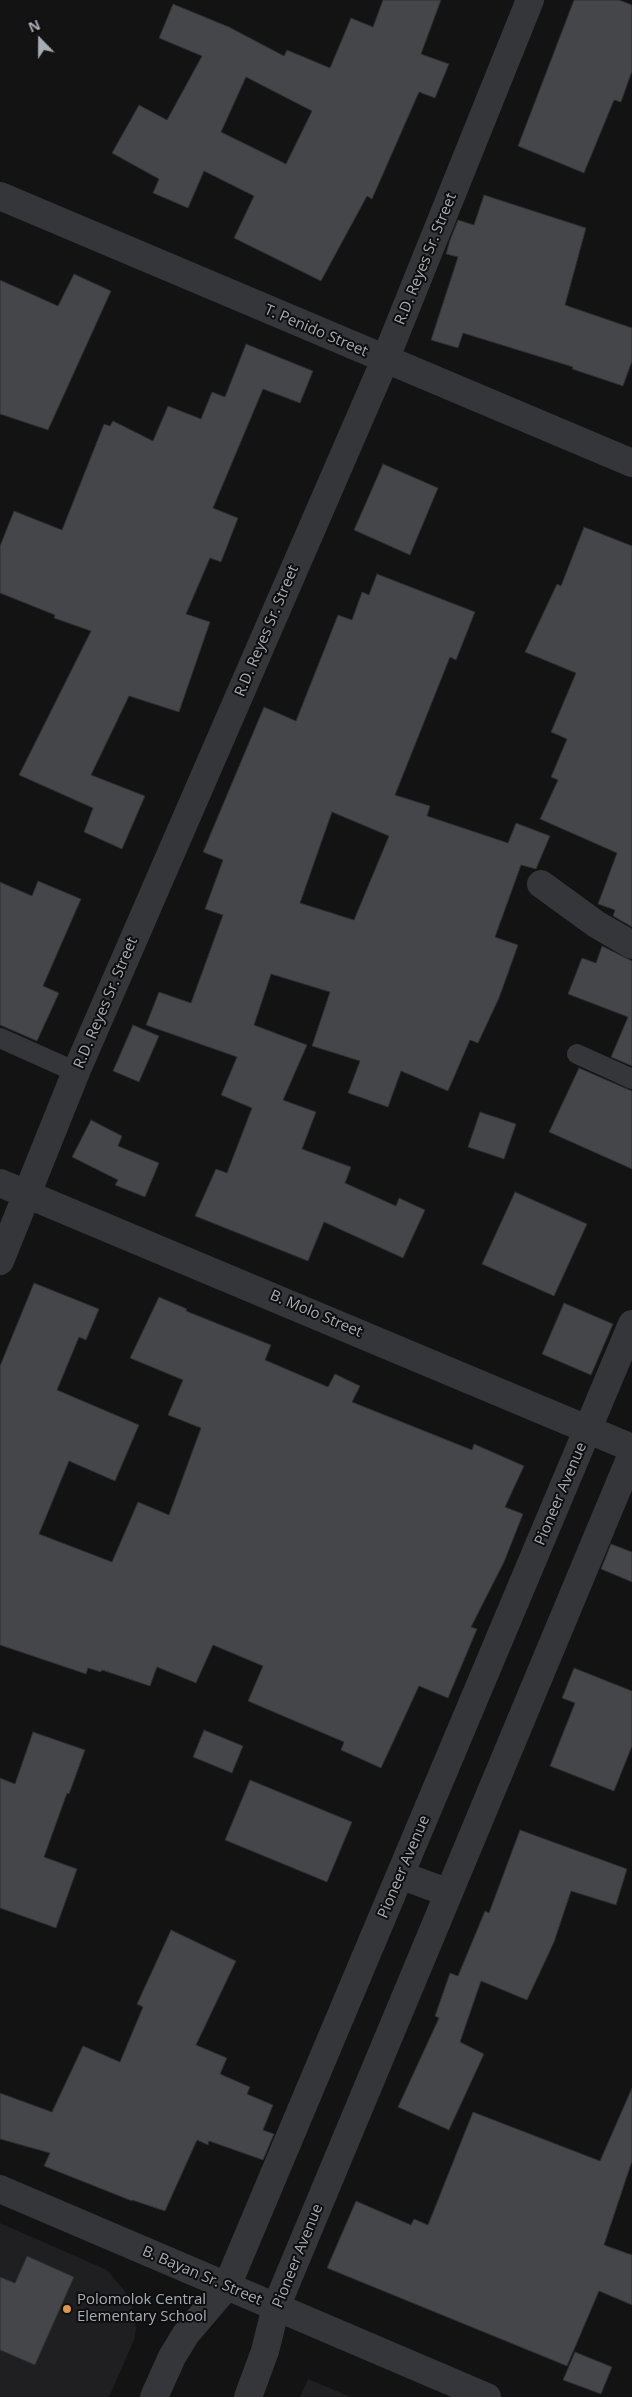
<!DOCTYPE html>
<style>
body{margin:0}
#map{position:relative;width:632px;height:2397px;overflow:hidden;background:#131314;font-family:"Open Sans",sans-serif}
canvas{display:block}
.north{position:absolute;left:15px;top:15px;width:50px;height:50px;-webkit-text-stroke:4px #0e0e0f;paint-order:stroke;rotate:338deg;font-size:14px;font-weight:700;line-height:20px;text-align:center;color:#a6acb3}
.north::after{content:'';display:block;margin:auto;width:18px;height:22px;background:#a6acb3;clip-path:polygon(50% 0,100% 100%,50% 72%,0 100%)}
</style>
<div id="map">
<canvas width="632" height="2397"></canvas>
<div class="north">N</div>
</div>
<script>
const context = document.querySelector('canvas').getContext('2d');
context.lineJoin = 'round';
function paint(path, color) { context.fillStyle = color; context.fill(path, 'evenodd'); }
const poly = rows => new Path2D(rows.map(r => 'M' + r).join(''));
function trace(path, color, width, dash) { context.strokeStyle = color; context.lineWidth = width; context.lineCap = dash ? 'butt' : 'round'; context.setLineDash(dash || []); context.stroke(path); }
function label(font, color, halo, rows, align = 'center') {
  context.font = font + ' "Open Sans",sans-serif'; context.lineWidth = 4; context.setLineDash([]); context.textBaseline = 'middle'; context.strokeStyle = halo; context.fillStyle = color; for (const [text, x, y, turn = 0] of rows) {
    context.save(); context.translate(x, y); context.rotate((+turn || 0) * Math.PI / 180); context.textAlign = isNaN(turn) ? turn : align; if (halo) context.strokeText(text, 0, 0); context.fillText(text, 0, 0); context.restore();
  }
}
const built = poly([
 [0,2223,107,2270,127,2294,135,2314,136,2329,134,2340,109,2397,0,2397],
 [308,2379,351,2397,300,2397]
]);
const building = poly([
 [383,0,441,0,421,54,449,64,435,98,419,92,372,199,367,196,321,281,234,238,254,196,204,171,188,208,153,193,159,179,112,153,139,105,167,120,202,56,159,38,173,4,229,27,284,56,287,50,330,68,351,18,373,27,383,0],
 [246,77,312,111,286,164,221,132,246,77],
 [574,0,619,0,632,5,632,71,621,102,614,100,584,173,518,146,574,0],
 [484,195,586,228,565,305,632,328,632,361,623,386,572,369,573,367,463,333,458,348,431,340,458,257,446,254,450,240,458,220,474,225,484,195],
 [74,274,111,291,48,430,0,414,0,280,58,306,74,274],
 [246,344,313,371,300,403,263,389,213,508,238,518,221,562,210,558,186,614,210,622,179,712,129,696,91,775,145,796,122,849,84,832,93,808,19,775,91,631,54,618,55,615,0,593,0,546,14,511,62,530,104,424,110,426,113,421,153,441,168,406,201,419,212,392,225,397,246,344],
 [383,464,438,488,410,555,354,530,383,464],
 [584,527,632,546,632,927,613,916,615,910,598,904,617,853,540,819,558,780,551,777,567,739,551,732,576,673,525,652,557,584,561,586,584,527],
 [377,574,475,612,456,660,450,657,395,795,430,806,427,816,508,843,516,823,550,836,536,869,521,865,495,937,518,945,499,998,478,1043,470,1040,448,1091,401,1071,388,1107,348,1093,360,1061,312,1046,330,992,271,974,254,1025,307,1045,283,1100,316,1112,302,1149,351,1167,345,1183,396,1206,399,1198,425,1210,403,1258,324,1222,308,1261,195,1216,216,1169,227,1173,252,1108,221,1095,237,1057,146,1025,159,992,191,1003,223,915,205,909,223,860,203,852,264,707,296,721,338,615,352,620,362,592,369,595,377,574],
 [332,812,389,836,354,920,300,903,332,812],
 [38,881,81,899,43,986,59,993,37,1041,0,1025,0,882,32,896,38,881],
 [602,946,632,961,632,1066,611,1057,628,1017,568,994,582,958,596,963,602,946],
 [133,1025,159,1036,139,1082,113,1071,133,1025],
 [579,1068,632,1091,632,1169,549,1132,579,1068],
 [480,1112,516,1124,504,1159,468,1147,480,1112],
 [91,1120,122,1136,118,1146,159,1163,145,1197,115,1185,118,1180,72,1157,91,1120],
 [515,1192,587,1224,554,1296,482,1264,515,1192],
 [34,1283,99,1309,86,1340,79,1337,57,1390,139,1425,115,1481,69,1461,39,1534,112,1562,138,1502,169,1515,201,1428,168,1415,183,1380,130,1358,159,1297,187,1309,186,1311,271,1345,265,1360,328,1387,335,1374,360,1386,352,1402,472,1450,474,1444,524,1466,505,1507,523,1514,504,1562,471,1627,477,1629,448,1698,419,1686,381,1768,341,1750,344,1742,248,1701,263,1666,213,1645,196,1683,157,1667,150,1686,102,1670,101,1672,88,1668,86,1674,0,1645,0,1366,34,1283],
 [564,1303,613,1324,591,1375,542,1354,564,1303],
 [611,1544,632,1552,632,1582,601,1569,611,1544],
 [574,1668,632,1691,632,1746,614,1791,550,1766,575,1703,562,1698,574,1668],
 [204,1730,243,1746,232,1773,193,1757,204,1730],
 [33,1732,85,1750,69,1794,67,1793,44,1857,77,1869,56,1928,0,1908,0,1778,15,1784,33,1732],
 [250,1780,352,1822,327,1882,225,1840,250,1780],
 [520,1830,627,1869,616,1905,571,1891,554,1942,527,2000,481,1981,460,2042,484,2054,449,2130,398,2107,439,2018,435,2016,450,1973,458,1976,485,1911,489,1913,520,1830],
 [171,1930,236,1961,196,2045,227,2058,220,2074,250,2087,247,2094,273,2105,263,2130,274,2134,263,2160,209,2141,208,2145,197,2140,165,2211,132,2200,132,2201,44,2166,50,2153,0,2139,0,2093,52,2112,83,2046,120,2062,143,2007,137,2004,171,1930],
 [632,2088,632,2161,604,2245,632,2255,632,2305,599,2291,567,2366,327,2268,356,2201,411,2225,414,2219,428,2225,473,2112,600,2161,632,2088],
 [27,2256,74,2277,35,2365,0,2350,0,2277,15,2283,27,2256],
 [575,2352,612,2367,601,2394,563,2380,575,2352]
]);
const service = poly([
 [0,1038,76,1072],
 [577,1054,632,1079]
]);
const minor = poly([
 [0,196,632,463],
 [541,884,596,924,632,945],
 [0,1183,632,1448],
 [0,1261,76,1072,385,360,530,0]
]);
const tertiary = poly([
 [400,1875,449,1893],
 [0,2189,487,2397],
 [154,2397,172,2357,186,2334,227,2286,632,1324],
 [248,2397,265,2351,276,2307,632,1454]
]);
const markers = [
 [67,2309,5,"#db9745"]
];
const streetNames = [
 ["R.D. Reyes Sr. Street",426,259,-68],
 ["T. Penido Street",316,331,23],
 ["R.D. Reyes Sr. Street",267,631,-67],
 ["R.D. Reyes Sr. Street",106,1003,-67],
 ["B. Molo Street",316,1314,23],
 ["Pioneer Avenue",561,1494,-67],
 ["Pioneer Avenue",404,1867,-67],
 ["Pioneer Avenue",298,2256,-68],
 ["B. Bayan Sr. Street",202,2276,23]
];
const poiNames = [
 ["Polomolok Central",77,2300],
 ["Elementary School",77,2317]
];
paint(built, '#1f1f21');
paint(building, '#454649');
trace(building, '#2d2e30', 1);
trace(service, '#353639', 20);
trace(minor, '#353639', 28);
trace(tertiary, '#353639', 28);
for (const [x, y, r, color] of markers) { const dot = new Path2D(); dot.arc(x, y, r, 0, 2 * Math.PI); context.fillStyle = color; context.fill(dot); trace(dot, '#0e0e0f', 2); }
label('15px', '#a6acb3', '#0e0e0f', streetNames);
label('15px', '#a6acb3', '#0e0e0f', poiNames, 'left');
</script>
